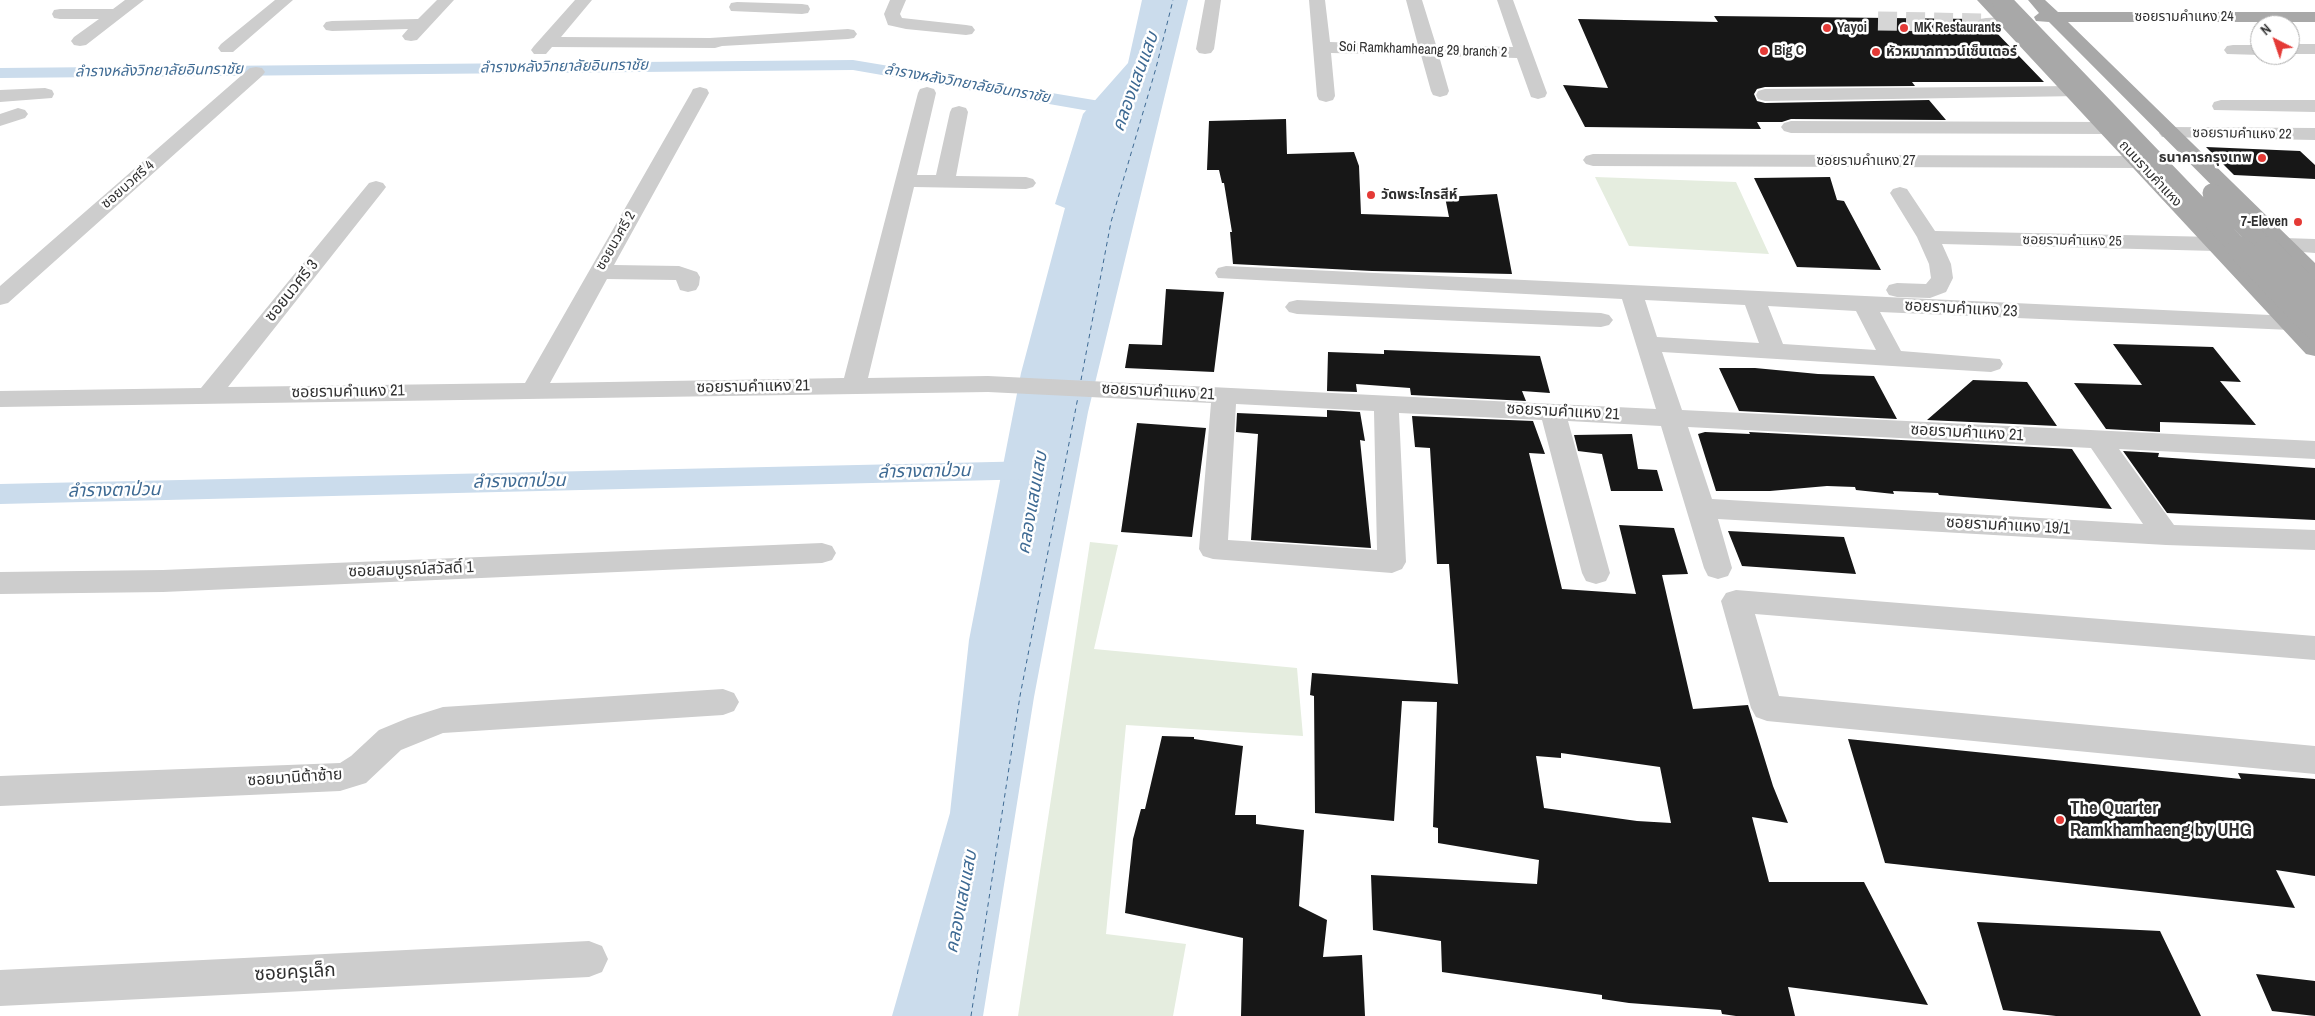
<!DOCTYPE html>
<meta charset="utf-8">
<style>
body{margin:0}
#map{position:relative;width:2315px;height:1016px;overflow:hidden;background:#fff;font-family:"Archivo Narrow",sans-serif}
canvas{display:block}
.north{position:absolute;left:2250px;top:15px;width:50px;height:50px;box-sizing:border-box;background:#fff;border:1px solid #acacac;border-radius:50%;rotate:319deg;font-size:14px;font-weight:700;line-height:20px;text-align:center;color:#303030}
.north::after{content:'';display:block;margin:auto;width:18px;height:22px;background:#e43a36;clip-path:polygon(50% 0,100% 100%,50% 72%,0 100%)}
</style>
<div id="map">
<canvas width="2315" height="1016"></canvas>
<div class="north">N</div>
</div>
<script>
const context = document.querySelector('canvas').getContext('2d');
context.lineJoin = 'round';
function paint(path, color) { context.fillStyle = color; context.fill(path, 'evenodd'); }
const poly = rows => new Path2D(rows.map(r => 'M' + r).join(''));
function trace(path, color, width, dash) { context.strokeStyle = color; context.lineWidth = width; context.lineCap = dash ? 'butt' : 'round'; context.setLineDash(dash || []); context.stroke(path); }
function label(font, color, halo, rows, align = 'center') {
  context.font = font + ' "Archivo Narrow","Noto Sans Thai",sans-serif'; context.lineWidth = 5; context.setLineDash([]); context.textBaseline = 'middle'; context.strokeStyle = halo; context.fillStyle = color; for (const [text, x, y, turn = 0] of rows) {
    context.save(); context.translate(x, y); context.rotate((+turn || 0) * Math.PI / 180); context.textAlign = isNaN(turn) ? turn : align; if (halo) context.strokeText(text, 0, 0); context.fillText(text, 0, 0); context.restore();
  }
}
const green = poly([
 [1595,177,1736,182,1769,254,1629,246],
 [1090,542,1118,545,1094,649,1297,668,1303,736,1126,725,1106,934,1186,944,1173,1016,1018,1016]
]);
const water = poly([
 [1142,0,1188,0,1088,412,1034,697,983,1016,892,1016,950,813,969,640,1021,373,1065,208,1055,204,1083,114,1128,63]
]);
const canal = poly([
 [853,60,1124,105,1131,107,1133,111,1131,115,1124,117,853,70,0,78,0,68,853,60],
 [1038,461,1047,464,1051,470,1047,476,1038,479,0,504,0,484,1038,461]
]);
const ferry = poly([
 [1081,380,1111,222,1156,68,1173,0],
 [971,1016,1020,696,1078,397]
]);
const building = poly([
 [1714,16,1977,19,1975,23,1978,28,1993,29,2044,82,1912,82,1915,86,1765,87,1757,89,1754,94,1757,101,1765,103,1929,100,1946,120,1791,119,1782,122,1757,122,1761,129,1585,127,1563,85,1608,88,1578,19,1718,22],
 [1286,119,1287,154,1354,152,1359,166,1361,214,1449,217,1445,197,1497,194,1512,274,1372,271,1233,264,1230,232,1232,232,1224,183,1222,183,1219,170,1207,170,1209,121],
 [2206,147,2300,151,2315,165,2315,179,2234,175],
 [1830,177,1837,200,1844,201,1881,270,1797,267,1754,178],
 [1166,289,1224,292,1214,372,1125,368,1129,344,1162,345],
 [2113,344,2213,347,2241,382,2220,381,2256,425,2160,422,2160,432,2106,429,2074,383,2142,385],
 [1384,350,1540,356,1550,393,1522,391,1526,401,1411,395,1410,388,1356,384,1357,392,1327,391,1328,352,1384,354],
 [1719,368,1755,368,1818,374,1874,376,1897,419,1739,411],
 [1973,380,2027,382,2057,426,1927,420],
 [1327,410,1360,412,1365,441,1360,440,1371,548,1251,540,1258,434,1236,432,1237,413,1327,417],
 [1412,416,1533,421,1545,454,1529,453,1562,589,1636,594,1619,525,1674,528,1688,574,1662,575,1693,709,1748,705,1773,786,1788,823,1752,817,1769,882,1864,882,1928,1005,1788,987,1795,1016,1736,1016,1722,1014,1721,1010,1629,1003,1602,999,1602,995,1442,972,1441,941,1373,930,1371,875,1537,884,1539,860,1438,843,1438,828,1433,827,1437,702,1402,701,1394,821,1315,813,1314,696,1310,695,1312,673,1458,684,1449,564,1437,564,1430,448,1415,447],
 [1561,753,1660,767,1671,823,1637,821,1544,808,1536,756,1561,758],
 [1137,423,1206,428,1192,537,1121,532],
 [1705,432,1750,434,1749,432,2072,449,2112,509,1939,495,1938,493,1893,491,1894,494,1856,490,1855,487,1827,486,1770,491,1716,491,1698,434],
 [1632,434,1638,469,1657,470,1663,491,1611,491,1602,454,1578,451,1574,435],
 [2123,451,2159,453,2158,457,2315,468,2315,520,2167,513],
 [1728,531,1844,537,1856,574,1742,566],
 [1162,736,1194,737,1194,739,1243,746,1235,815,1256,815,1256,824,1304,830,1299,906,1327,920,1323,957,1362,955,1365,1016,1241,1016,1243,938,1125,913,1133,839,1141,809,1145,809],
 [1848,739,2241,779,2238,773,2315,779,2315,876,2276,870,2295,908,1885,863],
 [1977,922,2160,931,2201,1016,2056,1016,2003,1010],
 [2256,974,2315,981,2315,1016,2272,1011]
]);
const minorTunnel = poly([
 [1878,21,1986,23]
]);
const minor = poly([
 [125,0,144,0,86,45,80,46,74,45,71,41,74,37,99,19,60,19,54,18,52,14,54,10,60,9,113,9,125,0],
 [275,0,293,0,233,52,221,52,218,48,221,44,275,0],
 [437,0,454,0,417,40,411,41,405,40,402,36,408,29,332,31,326,30,323,26,326,22,332,21,418,19,437,0],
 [575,0,592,0,561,37,710,38,848,29,854,30,857,34,854,38,848,39,722,46,715,48,552,47,546,54,534,54,531,50,534,46,575,0],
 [890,0,906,0,900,14,902,18,966,25,972,26,975,30,972,34,966,35,906,29,888,25,884,14,890,0],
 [1205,0,1221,0,1214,49,1211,53,1205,54,1199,53,1196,49,1205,0],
 [1309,0,1325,0,1330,42,1418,45,1406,0,1422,0,1436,45,1513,47,1497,0,1513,0,1547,93,1545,97,1538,99,1531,97,1517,58,1439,56,1449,91,1447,95,1440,97,1433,95,1431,91,1421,55,1331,53,1335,96,1333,100,1326,102,1319,100,1317,96,1309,0],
 [737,2,802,4,808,5,810,9,808,13,802,14,731,11,729,7,731,3,737,2],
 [2006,17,2012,18,2015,22,2012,26,1986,28,1980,27,1977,23,1980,19,1986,18,2006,17],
 [2290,44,2315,44,2315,54,2290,54,2290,44],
 [2233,45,2260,45,2261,55,2227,54,2224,50,2227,46,2233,45],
 [256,67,262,68,265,72,262,76,8,303,0,305,0,286,250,68,256,67],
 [2073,86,2080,88,2082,92,2080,96,1765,101,1758,99,1756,95,1758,91,1765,89,2073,86],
 [700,87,707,89,709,93,614,265,679,266,697,272,700,277,699,285,696,290,688,292,680,290,676,280,607,279,550,383,844,378,918,93,920,89,927,87,934,89,936,93,917,175,936,175,950,112,952,108,959,106,966,108,968,112,956,176,1026,177,1033,179,1036,183,1033,187,1026,189,914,187,868,378,988,376,1656,409,1622,299,1218,278,1215,273,1218,268,1226,266,2291,316,2299,318,2303,323,2299,328,2291,330,1880,312,1901,351,2000,359,2003,364,2000,369,1991,372,1662,352,1682,410,2315,441,2315,459,2119,449,2174,525,2315,530,2315,550,2166,545,1718,519,1732,568,1728,576,1718,579,1708,576,1704,568,1661,426,1568,421,1610,573,1606,581,1596,584,1586,581,1582,573,1542,420,1399,413,1406,562,1402,569,1392,573,1213,559,1203,556,1199,549,1211,403,988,392,0,407,0,391,201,388,369,183,376,181,383,183,386,187,383,191,228,387,525,383,691,93,693,89,700,87],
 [1645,300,1745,305,1759,343,1657,337,1645,300],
 [1768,306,1856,311,1876,350,1783,344,1768,306],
 [1236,404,1374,411,1377,550,1228,540,1236,404],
 [1688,427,2091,448,2143,524,1712,499,1688,427],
 [45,88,52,90,54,94,52,98,0,102,0,90,45,88],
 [2221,100,2315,100,2315,112,2214,110,2212,106,2214,102,2221,100],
 [18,108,25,110,28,114,25,118,0,126,0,114,18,108],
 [1791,121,2107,122,2114,124,2117,128,2114,132,2107,134,1791,133,1784,131,1781,127,1784,123,1791,121],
 [2169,127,2315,128,2315,140,2162,137,2159,133,2162,129,2169,127],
 [1593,154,2139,156,2146,158,2149,162,2146,166,2139,168,1593,166,1586,164,1583,160,1586,156,1593,154],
 [1900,187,1907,189,1935,231,2216,237,2224,239,2227,244,2224,249,2216,251,1942,244,1951,264,1953,278,1946,292,1930,298,1897,297,1889,295,1886,290,1889,285,1897,283,1926,284,1931,278,1929,264,1917,237,1890,193,1893,189,1900,187],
 [2284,238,2315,239,2315,253,2276,250,2273,245,2276,240,2284,238],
 [1297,300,1601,313,1609,315,1613,320,1609,325,1601,327,1297,314,1289,312,1285,307,1289,302,1297,300],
 [822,543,832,546,836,553,832,560,822,563,163,592,0,594,0,572,163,570,822,543],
 [1736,590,2315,636,2315,660,1755,614,1779,696,2315,746,2315,774,1767,721,1756,717,1751,708,1721,601,1726,593,1736,590],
 [723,689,734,693,739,702,734,711,723,715,443,733,401,750,366,783,340,791,0,806,0,776,340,763,351,756,379,730,408,718,443,707,723,689],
 [589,941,602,946,608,959,602,972,589,977,0,1006,0,970,589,941]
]);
const major = poly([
 [1977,0,1994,0,2315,335,2315,356,2306,354,1977,0],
 [2028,0,2045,0,2058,12,2315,12,2315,22,2068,22,2315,263,2315,283,2307,281,2049,22,2036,21,2034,17,2039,13,2028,0]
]);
const majorBridgeFar1 = poly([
 [2001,0,2241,250],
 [2212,193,2268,250]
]);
const majorBridge = poly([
 [2240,249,2315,327],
 [2267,249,2315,297]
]);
const markers = [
 [1827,28,5,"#e43a36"],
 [1904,28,5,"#e43a36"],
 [1764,51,5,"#e43a36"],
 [1876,52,5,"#e43a36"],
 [2262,158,5,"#e43a36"],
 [1371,195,5,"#e43a36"],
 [2298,222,5,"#e43a36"],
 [2060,820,5,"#e43a36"]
];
const farStreetnames = [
 ["ซอยรามคำแหง 24",2184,17],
 ["Soi Ramkhamheang 29 branch 2",1423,50,2],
 ["ซอยรามคำแหง 22",2242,134,1],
 ["ซอยรามคำแหง 27",1866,161],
 ["ถนนรามคำแหง",2150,174,47],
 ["ซอยนวศรี 4",128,185,-41],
 ["ซอยนวศรี 2",616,241,-60],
 ["ซอยรามคำแหง 25",2072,241,1]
];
const farPoinames = [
 ["Yayoi",1837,28],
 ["MK Restaurants",1914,28],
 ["Big C",1774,51],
 ["หัวหมากทาวน์เซ็นเตอร์",1886,52],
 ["ธนาคารกรุงเทพ",2252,158,"right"],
 ["วัดพระไกรสีห์",1381,195],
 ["7-Eleven",2288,222,"right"]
];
const farWaternames = [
 ["ลำรางหลังวิทยาลัยอินทราชัย",564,67,-1],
 ["ลำรางหลังวิทยาลัยอินทราชัย",159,71,-1],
 ["ลำรางหลังวิทยาลัยอินทราชัย",967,84,10]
];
const streetNames = [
 ["ซอยนวศรี 3",292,291,-51],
 ["ซอยรามคำแหง 23",1961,309,3],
 ["ซอยรามคำแหง 21",753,387,-1],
 ["ซอยรามคำแหง 21",348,392,-1],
 ["ซอยรามคำแหง 21",1158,392,3],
 ["ซอยรามคำแหง 21",1563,412,3],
 ["ซอยรามคำแหง 21",1967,433,3],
 ["ซอยรามคำแหง 19/1",2008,526,3],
 ["ซอยสมบูรณ์สวัสดิ์ 1",411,570,-2],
 ["ซอยมานิต้าซ้าย",295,778,-4]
];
const waterNames = [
 ["คลองแสนแสบ",1136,82,-70],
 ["ลำรางตาป่วน",924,472,-1],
 ["ลำรางตาป่วน",519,482,-1],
 ["ลำรางตาป่วน",114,491,-1],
 ["คลองแสนแสบ",1033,503,-80],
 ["คลองแสนแสบ",962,902,-79]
];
const nearPoinames = [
 ["The Quarter",2070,809],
 ["Ramkhamhaeng by UHG",2070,831]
];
const nearStreetnames = [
 ["ซอยครูเล็ก",295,973,-3]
];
paint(green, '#e5eddf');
paint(water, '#cbdcec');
paint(canal, '#cbdcec');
trace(ferry, '#3e6a93', 1, [4.5, 4]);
paint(building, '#171717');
trace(minorTunnel, '#d6d6d6', 19, [19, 9]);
paint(minor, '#cdcdcd');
paint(major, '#a8a8a8');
trace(majorBridgeFar1, '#a8a8a8', 19);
trace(majorBridge, '#a8a8a8', 25);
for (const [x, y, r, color] of markers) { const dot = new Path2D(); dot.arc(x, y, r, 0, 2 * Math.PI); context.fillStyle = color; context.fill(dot); trace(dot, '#fff', 2); }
label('14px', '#303030', '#fff', farStreetnames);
label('bold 14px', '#303030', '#fff', farPoinames, 'left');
label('italic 15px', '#3e6a93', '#fff', farWaternames);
label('16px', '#303030', '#fff', streetNames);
label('italic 18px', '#3e6a93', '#fff', waterNames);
label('bold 19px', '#303030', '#fff', nearPoinames, 'left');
label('19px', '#303030', '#fff', nearStreetnames);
</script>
